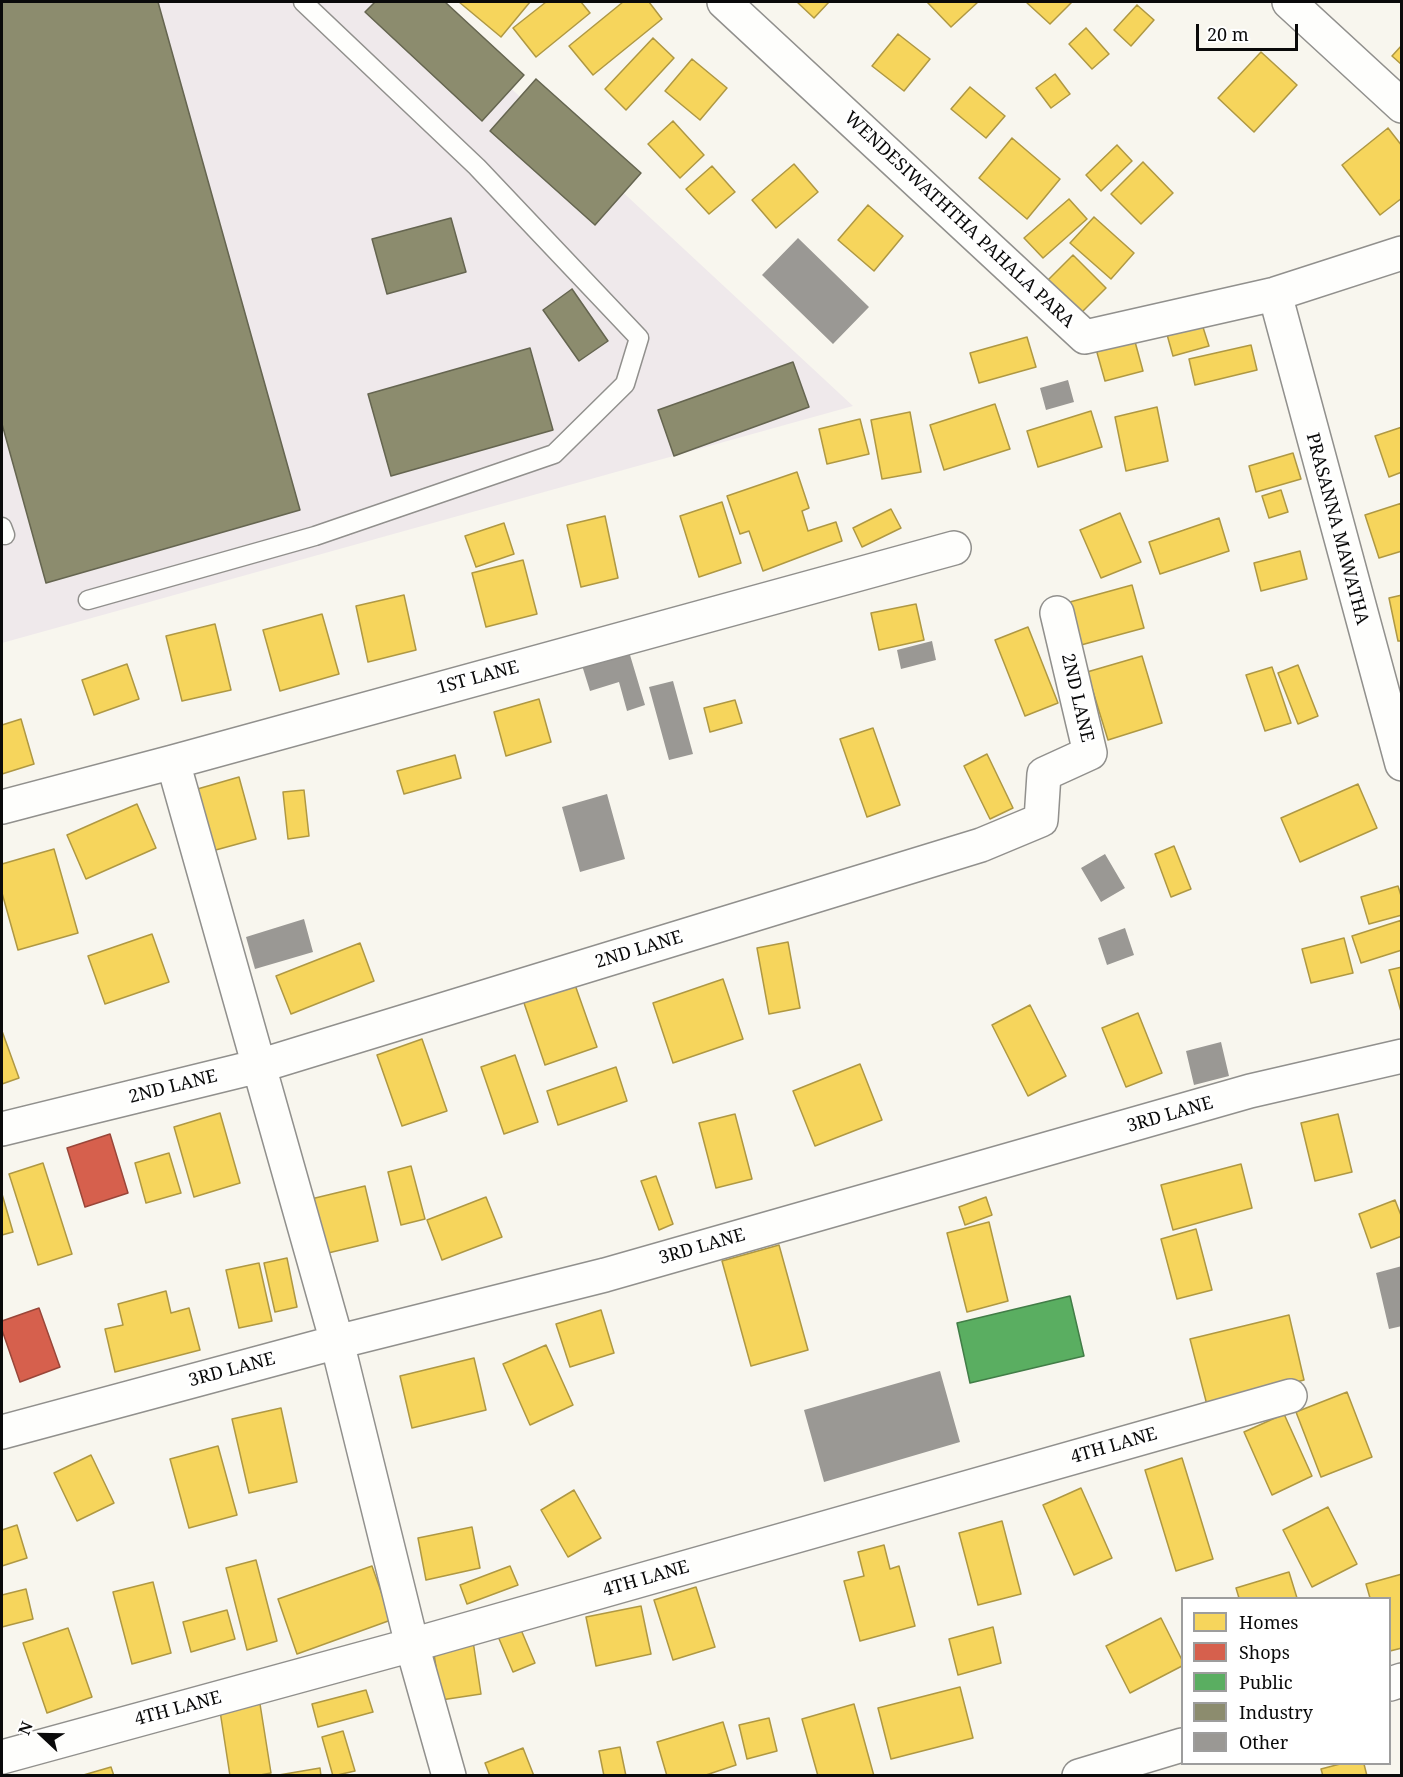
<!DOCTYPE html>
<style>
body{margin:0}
#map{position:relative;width:1403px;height:1777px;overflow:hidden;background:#f8f6ee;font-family:"Noto Serif",serif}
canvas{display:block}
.frame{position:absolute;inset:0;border:3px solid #0a0a0a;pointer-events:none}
.legend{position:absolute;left:1181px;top:1597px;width:210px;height:168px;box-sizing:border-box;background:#fff;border:2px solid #9d9d9d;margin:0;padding:8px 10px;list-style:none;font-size:18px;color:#0a0a0a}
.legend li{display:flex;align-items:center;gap:12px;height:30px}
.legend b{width:30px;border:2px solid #9d9d9d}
.north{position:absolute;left:12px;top:1705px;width:60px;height:60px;-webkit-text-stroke:4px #fff;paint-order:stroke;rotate:292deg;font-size:16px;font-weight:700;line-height:24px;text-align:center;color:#0a0a0a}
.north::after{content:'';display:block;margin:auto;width:21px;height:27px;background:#0a0a0a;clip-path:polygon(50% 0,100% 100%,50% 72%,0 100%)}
.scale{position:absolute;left:1196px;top:24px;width:102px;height:27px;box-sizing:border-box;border:3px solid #0a0a0a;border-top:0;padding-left:8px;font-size:18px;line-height:21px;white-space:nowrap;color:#0a0a0a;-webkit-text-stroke:4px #fff;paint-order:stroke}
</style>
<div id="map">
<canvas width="1403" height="1777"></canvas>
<div class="frame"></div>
<ul class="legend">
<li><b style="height:16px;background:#f6d55c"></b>Homes</li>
<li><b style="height:16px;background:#d6604d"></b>Shops</li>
<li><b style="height:16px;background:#5aae61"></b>Public</li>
<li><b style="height:16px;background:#8c8c6e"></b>Industry</li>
<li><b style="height:16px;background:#9a9894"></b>Other</li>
</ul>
<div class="north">N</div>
<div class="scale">20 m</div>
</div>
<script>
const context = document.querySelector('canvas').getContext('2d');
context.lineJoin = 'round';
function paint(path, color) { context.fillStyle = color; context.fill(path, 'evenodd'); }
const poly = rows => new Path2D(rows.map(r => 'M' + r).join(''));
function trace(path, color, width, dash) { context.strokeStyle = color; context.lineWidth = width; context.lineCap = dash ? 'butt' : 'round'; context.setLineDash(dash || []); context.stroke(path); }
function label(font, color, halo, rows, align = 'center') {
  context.font = font + ' "Noto Serif",serif'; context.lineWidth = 6; context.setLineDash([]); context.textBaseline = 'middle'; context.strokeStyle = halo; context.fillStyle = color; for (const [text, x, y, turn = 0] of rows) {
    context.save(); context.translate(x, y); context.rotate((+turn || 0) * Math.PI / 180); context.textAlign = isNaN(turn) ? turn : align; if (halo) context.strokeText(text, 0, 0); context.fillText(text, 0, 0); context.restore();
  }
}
const industrial = poly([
 [2,2,418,2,853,406,2,643]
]);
const homes = poly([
 [459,2,530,2,501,37,459,2],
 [546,2,581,2,590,13,536,57,513,28,546,2],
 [623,2,649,2,662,19,593,75,569,46,623,2],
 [797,2,829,2,814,18,797,2],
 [927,2,978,2,951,27,927,2],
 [1026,2,1072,2,1050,24,1026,2],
 [1137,5,1154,20,1131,46,1114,30,1137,5],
 [1086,28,1109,54,1092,69,1069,44,1086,28],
 [898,34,930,59,904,91,872,66,898,34],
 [653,38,674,58,626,110,605,89,653,38],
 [1402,45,1402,65,1392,56,1402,45],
 [1261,52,1297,85,1254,132,1218,98,1261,52],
 [692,59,727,88,700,120,665,91,692,59],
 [1055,74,1070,94,1051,108,1036,88,1055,74],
 [970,87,1005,116,986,138,951,109,970,87],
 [673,121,704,155,680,178,648,144,673,121],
 [1388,128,1402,146,1402,198,1380,215,1342,165,1388,128],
 [1012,138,1060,179,1027,219,979,178,1012,138],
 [1117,145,1132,161,1101,191,1086,175,1117,145],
 [1143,162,1173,193,1141,224,1111,194,1143,162],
 [794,164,818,192,776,228,752,200,794,164],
 [712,166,735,192,709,214,686,189,712,166],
 [1069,199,1087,219,1043,258,1024,238,1069,199],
 [868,205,903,236,874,271,838,240,868,205],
 [1094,217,1134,253,1111,279,1070,243,1094,217],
 [1073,255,1106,288,1078,316,1046,282,1073,255],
 [1201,321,1209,346,1173,356,1166,331,1201,321],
 [1027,337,1036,367,979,383,970,353,1027,337],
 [1134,338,1143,371,1105,381,1096,349,1134,338],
 [1251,345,1257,370,1195,385,1189,359,1251,345],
 [995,404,1010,449,944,470,930,425,995,404],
 [1157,407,1168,461,1126,471,1115,417,1157,407],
 [1091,411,1102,447,1038,467,1027,431,1091,411],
 [910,412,921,472,882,479,871,420,910,412],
 [860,419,869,454,827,464,819,429,860,419],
 [1402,427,1402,472,1389,477,1375,436,1402,427],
 [1293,453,1301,479,1256,492,1249,466,1293,453],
 [797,472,809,508,802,511,808,531,836,522,842,541,763,571,749,531,740,534,727,496,797,472],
 [1281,490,1288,512,1269,518,1262,496,1281,490],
 [722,502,741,563,699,577,680,516,722,502],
 [1402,503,1402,551,1379,558,1365,515,1402,503],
 [891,509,901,528,862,547,853,528,891,509],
 [1120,513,1141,562,1101,578,1080,530,1120,513],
 [605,516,618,578,581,587,567,525,605,516],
 [1219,518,1229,551,1160,574,1149,542,1219,518],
 [504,523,514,554,476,567,465,536,504,523],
 [1300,551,1307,579,1261,591,1254,563,1300,551],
 [523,560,537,614,486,627,472,573,523,560],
 [1132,585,1144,628,1081,645,1070,602,1132,585],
 [404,595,416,650,368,662,356,606,404,595],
 [1402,595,1402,641,1398,641,1389,598,1402,595],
 [916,604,924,640,879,650,871,613,916,604],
 [322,614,339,674,280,691,263,630,322,614],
 [215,624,231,690,182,701,166,636,215,624],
 [1028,627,1058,703,1025,716,995,640,1028,627],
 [1142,656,1162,723,1108,740,1087,672,1142,656],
 [127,664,139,699,94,715,82,680,127,664],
 [1298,665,1318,716,1298,724,1278,673,1298,665],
 [1272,667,1291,723,1265,731,1246,675,1272,667],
 [539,699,551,742,506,756,494,712,539,699],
 [735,700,742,723,710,732,704,708,735,700],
 [21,719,34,764,2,774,2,725,21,719],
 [873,728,900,805,867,817,840,739,873,728],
 [987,754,1013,808,990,819,964,766,987,754],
 [455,755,461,778,404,794,397,771,455,755],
 [239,777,256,839,212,851,194,790,239,777],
 [1358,784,1377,828,1300,862,1281,818,1358,784],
 [304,790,309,836,288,839,283,792,304,790],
 [137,804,156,848,86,879,67,835,137,804],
 [1174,846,1191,889,1171,897,1155,854,1174,846],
 [54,849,78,933,18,950,2,893,2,864,54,849],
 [1398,886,1402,899,1402,915,1369,924,1361,897,1398,886],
 [1402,920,1402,950,1361,963,1352,936,1402,920],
 [152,934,169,982,105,1004,88,956,152,934],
 [1344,938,1353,973,1311,983,1302,949,1344,938],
 [788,942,800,1008,769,1014,757,948,788,942],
 [360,943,374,981,291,1014,276,976,360,943],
 [1402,967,1402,1015,1389,970,1402,967],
 [723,979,743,1039,673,1063,653,1003,723,979],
 [574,982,597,1047,545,1065,523,1000,574,982],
 [1030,1005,1066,1076,1028,1096,992,1025,1030,1005],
 [1138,1013,1162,1073,1126,1087,1102,1028,1138,1013],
 [2,1031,19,1078,2,1084,2,1031],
 [422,1039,447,1111,402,1126,377,1055,422,1039],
 [515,1055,538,1122,504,1134,481,1067,515,1055],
 [860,1064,882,1120,815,1146,793,1091,860,1064],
 [616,1067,627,1101,558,1125,547,1091,616,1067],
 [220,1113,240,1183,194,1197,174,1127,220,1113],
 [735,1114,752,1179,716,1188,699,1123,735,1114],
 [1338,1114,1352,1172,1315,1181,1301,1123,1338,1114],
 [169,1153,181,1193,146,1203,135,1163,169,1153],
 [43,1163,72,1254,38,1265,9,1174,43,1163],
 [1241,1164,1252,1208,1173,1230,1161,1185,1241,1164],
 [411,1166,425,1219,401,1225,388,1172,411,1166],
 [656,1176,673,1224,659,1230,641,1181,656,1176],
 [365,1186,378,1241,324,1254,311,1199,365,1186],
 [2,1194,13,1232,2,1235,2,1194],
 [486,1197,502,1237,442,1260,427,1220,486,1197],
 [986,1197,992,1215,965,1225,959,1207,986,1197],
 [1395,1200,1402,1218,1402,1236,1371,1248,1359,1214,1395,1200],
 [989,1222,1008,1301,967,1312,947,1233,989,1222],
 [1196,1229,1212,1290,1177,1299,1161,1239,1196,1229],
 [779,1245,808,1350,751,1366,722,1261,779,1245],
 [287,1258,297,1307,275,1312,264,1263,287,1258],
 [259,1263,272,1321,239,1328,226,1270,259,1263],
 [166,1291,171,1313,189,1308,200,1350,115,1372,105,1329,123,1325,118,1304,166,1291],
 [601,1310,614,1353,570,1367,556,1324,601,1310],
 [1289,1315,1304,1380,1207,1405,1190,1339,1289,1315],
 [546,1345,573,1405,530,1425,503,1364,546,1345],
 [474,1358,486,1410,412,1428,400,1376,474,1358],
 [1347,1392,1372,1457,1321,1477,1296,1412,1347,1392],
 [281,1408,297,1482,249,1493,232,1419,281,1408],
 [1284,1414,1312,1476,1272,1495,1244,1432,1284,1414],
 [218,1446,237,1515,189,1528,170,1459,218,1446],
 [91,1455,114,1503,77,1521,54,1473,91,1455],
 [1182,1458,1213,1559,1176,1571,1145,1470,1182,1458],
 [1081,1488,1112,1558,1074,1575,1043,1505,1081,1488],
 [574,1490,601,1538,568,1557,541,1510,574,1490],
 [1328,1507,1357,1564,1312,1587,1283,1530,1328,1507],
 [1002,1521,1021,1594,978,1605,959,1533,1002,1521],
 [17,1525,27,1558,2,1566,2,1530,17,1525],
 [472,1527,480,1568,426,1580,418,1538,472,1527],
 [884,1545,890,1569,899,1566,915,1626,860,1641,844,1581,864,1576,858,1552,884,1545],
 [256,1560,277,1641,247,1650,226,1568,256,1560],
 [372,1566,391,1620,297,1654,278,1599,372,1566],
 [510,1566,518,1585,467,1604,460,1585,510,1566],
 [1289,1572,1297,1598,1239,1598,1236,1588,1289,1572],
 [1402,1574,1402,1648,1390,1651,1390,1598,1370,1598,1366,1584,1402,1574],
 [153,1582,171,1653,132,1664,113,1592,153,1582],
 [696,1587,715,1647,673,1660,654,1600,696,1587],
 [26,1589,33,1619,2,1627,2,1595,26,1589],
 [641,1606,651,1654,596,1666,586,1617,641,1606],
 [227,1610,235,1639,191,1652,183,1622,227,1610],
 [1161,1618,1182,1660,1182,1666,1130,1693,1106,1646,1161,1618],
 [519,1625,535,1663,513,1672,497,1634,519,1625],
 [993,1627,1001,1663,958,1675,949,1639,993,1627],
 [68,1628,92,1697,47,1713,23,1643,68,1628],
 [473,1641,481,1694,441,1700,433,1647,473,1641],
 [960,1687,973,1738,891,1759,878,1708,960,1687],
 [366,1690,373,1712,318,1727,312,1704,366,1690],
 [260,1704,271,1773,255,1776,230,1776,220,1711,260,1704],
 [854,1704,874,1776,818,1776,802,1719,854,1704],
 [769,1718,777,1751,747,1759,739,1725,769,1718],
 [723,1722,736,1765,703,1776,667,1776,657,1742,723,1722],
 [343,1731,355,1771,333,1776,322,1737,343,1731],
 [620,1747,626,1776,604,1776,599,1751,620,1747],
 [523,1748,534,1776,490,1776,485,1763,523,1748],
 [1340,1764,1364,1764,1367,1776,1323,1776,1321,1769,1340,1764],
 [111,1767,114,1776,80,1776,111,1767],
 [320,1768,321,1776,273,1776,320,1768]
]);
const shops = poly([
 [110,1134,128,1193,85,1207,67,1148,110,1134],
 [39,1308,60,1367,20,1382,2,1330,2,1321,39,1308]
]);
const public = poly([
 [1070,1296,1084,1356,970,1383,957,1323,1070,1296]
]);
const industry = poly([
 [2,2,158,2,300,510,46,583,2,424,2,2],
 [375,2,445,2,524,75,482,121,365,12,375,2],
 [536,79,641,173,595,225,490,131,536,79],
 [451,218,466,272,387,294,372,239,451,218],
 [572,289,608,341,579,361,543,310,572,289],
 [530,348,553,430,391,476,368,394,530,348],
 [793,362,809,407,674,456,658,410,793,362]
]);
const building = poly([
 [798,238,869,307,833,344,762,275],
 [1068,380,1074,402,1046,410,1040,388],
 [932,641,936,660,901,669,897,650],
 [627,645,645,705,627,711,619,682,590,691,580,659],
 [673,681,693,754,669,760,649,687],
 [607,794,625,859,580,872,562,807],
 [1105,854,1125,888,1101,902,1081,868],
 [304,919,313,952,255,969,246,937],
 [1125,928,1134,955,1107,965,1098,938],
 [1221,1042,1229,1076,1194,1085,1186,1051],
 [1402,1266,1402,1326,1389,1329,1376,1273],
 [940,1371,960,1442,824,1482,804,1410]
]);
const lane = poly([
 [2,527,5,535],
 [88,600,315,536,554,454,625,384,639,338,477,167,303,2]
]);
const street = poly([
 [724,2,1085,337,1275,294,1402,253],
 [1289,2,1402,106],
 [1275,294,1402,764],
 [173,762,337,1342,412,1645,449,1776],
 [2,807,173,762,954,548],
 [2,1129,259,1066,981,845,1041,820,1044,774,1090,753,1057,613],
 [2,1432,337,1342,605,1275,1250,1091,1402,1056],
 [1390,1684,1402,1680],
 [2,1757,412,1645,1290,1396],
 [1079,1776,1182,1745]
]);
const streetNames = [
 ["WENDESIWATHTHA PAHALA PARA",959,220,43],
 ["PRASANNA MAWATHA",1337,529,75],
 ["1ST LANE",478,678,-15],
 ["2ND LANE",1077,698,77],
 ["2ND LANE",639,950,-17],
 ["2ND LANE",173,1087,-14],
 ["3RD LANE",1170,1115,-16],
 ["3RD LANE",702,1247,-16],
 ["3RD LANE",232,1370,-15],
 ["4TH LANE",1114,1446,-16],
 ["4TH LANE",646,1579,-16],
 ["4TH LANE",178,1709,-15]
];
paint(industrial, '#efe9eb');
paint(homes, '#f6d55c');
trace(homes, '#af9843', 1.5);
paint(shops, '#d6604d');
trace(shops, '#994639', 1.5);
paint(public, '#5aae61');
trace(public, '#427d47', 1.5);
paint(industry, '#8c8c6e');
trace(industry, '#656550', 1.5);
paint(building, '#9a9894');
trace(lane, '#91908d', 21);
trace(street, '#91908d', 36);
trace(lane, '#fefefc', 18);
trace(street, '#fefefc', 33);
label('18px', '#0a0a0a', '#fff', streetNames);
</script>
